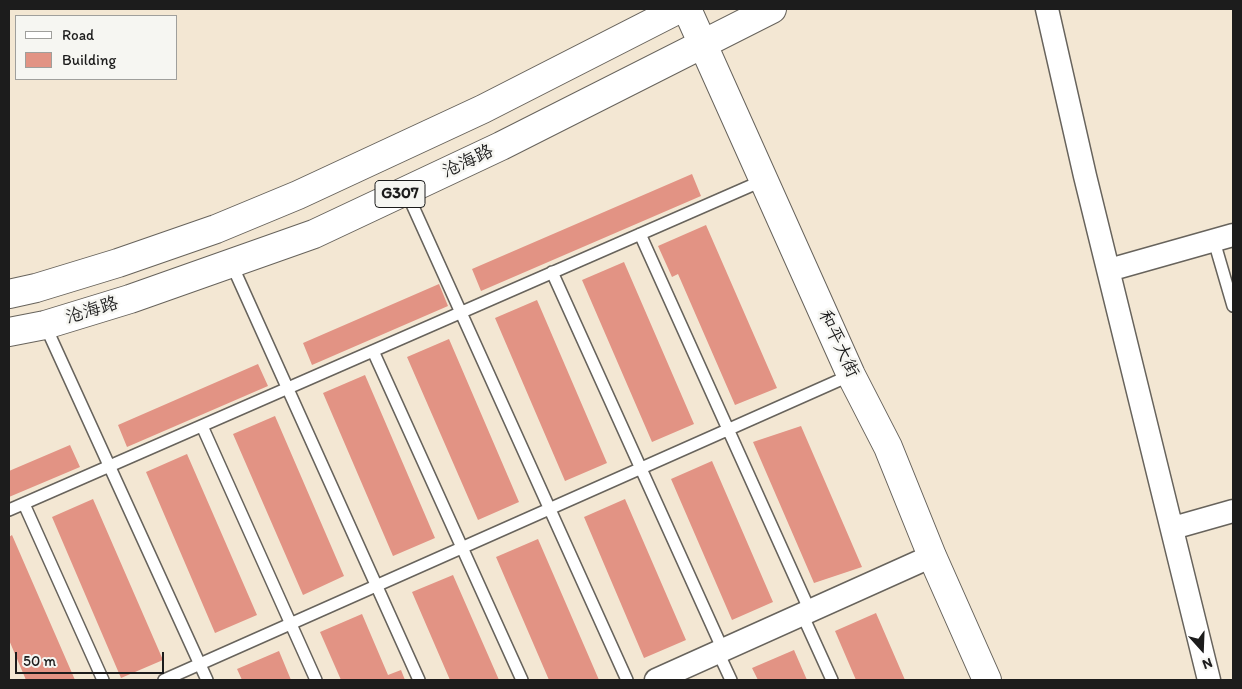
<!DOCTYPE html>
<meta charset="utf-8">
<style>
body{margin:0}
#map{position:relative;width:1242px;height:689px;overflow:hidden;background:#f3e7d3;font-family:Itim,sans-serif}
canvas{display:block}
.frame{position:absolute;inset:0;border:10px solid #1c1c1c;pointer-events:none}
.legend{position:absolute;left:15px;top:15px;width:162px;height:65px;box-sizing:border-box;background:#f6f6f2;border:1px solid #9f9f9c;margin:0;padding:6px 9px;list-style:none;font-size:15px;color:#1c1c1c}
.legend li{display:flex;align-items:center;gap:10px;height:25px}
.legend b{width:25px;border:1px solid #9f9f9c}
.north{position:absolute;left:1177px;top:624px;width:50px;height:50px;-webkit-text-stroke:4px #f6f6f2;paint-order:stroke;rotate:160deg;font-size:14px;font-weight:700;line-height:20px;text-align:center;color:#1c1c1c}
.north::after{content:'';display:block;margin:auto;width:18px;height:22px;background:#1c1c1c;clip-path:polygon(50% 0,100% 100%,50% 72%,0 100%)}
.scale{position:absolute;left:15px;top:652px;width:149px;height:22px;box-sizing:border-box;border:2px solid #1c1c1c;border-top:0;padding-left:6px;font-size:15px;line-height:18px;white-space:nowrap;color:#1c1c1c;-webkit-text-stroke:4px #f6f6f2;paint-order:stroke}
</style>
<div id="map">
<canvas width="1242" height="689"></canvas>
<div class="frame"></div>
<ul class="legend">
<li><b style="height:6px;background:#fff"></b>Road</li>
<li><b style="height:14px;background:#e29384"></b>Building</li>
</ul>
<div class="north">N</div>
<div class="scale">50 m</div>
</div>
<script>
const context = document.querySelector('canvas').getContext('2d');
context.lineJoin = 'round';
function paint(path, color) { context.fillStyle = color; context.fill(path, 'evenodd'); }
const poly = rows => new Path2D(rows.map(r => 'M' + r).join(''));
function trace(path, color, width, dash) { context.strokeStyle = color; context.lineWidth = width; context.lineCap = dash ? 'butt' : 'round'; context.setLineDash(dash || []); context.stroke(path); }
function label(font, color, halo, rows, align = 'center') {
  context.font = font + ' Itim,"LXGW WenKai TC",sans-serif'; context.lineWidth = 5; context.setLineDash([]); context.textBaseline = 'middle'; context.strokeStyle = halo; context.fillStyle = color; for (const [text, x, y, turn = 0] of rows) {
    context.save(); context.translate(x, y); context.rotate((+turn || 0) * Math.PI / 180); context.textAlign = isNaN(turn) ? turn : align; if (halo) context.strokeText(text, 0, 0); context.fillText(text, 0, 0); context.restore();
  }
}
const building = poly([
 [692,174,701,196,481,291,472,269],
 [706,225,777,388,735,405,678,274,672,277,658,246],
 [624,262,694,424,652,442,582,280],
 [439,284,448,306,312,365,303,343],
 [537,300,607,463,565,481,495,318],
 [449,339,519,502,478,520,407,357],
 [258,364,268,386,127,447,118,425],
 [365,375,435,538,393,556,323,393],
 [275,416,344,576,303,595,233,434],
 [801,426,862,567,814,583,753,442],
 [70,445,80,467,9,497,9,471],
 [187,454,257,615,215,633,146,472],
 [712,461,773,602,732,620,671,479],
 [93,499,163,660,121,678,52,517],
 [625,499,686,640,644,658,584,517],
 [12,535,75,680,26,680,9,640,9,537],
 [538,539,599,680,549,680,496,557],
 [453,575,499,680,450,680,412,592],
 [876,613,905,680,856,680,835,631],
 [362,614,388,675,401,670,405,680,341,680,320,632],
 [794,650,807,680,758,680,752,668],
 [279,651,291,680,242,680,237,669]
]);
const service = poly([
 [406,191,627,680],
 [640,234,810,611],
 [1214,241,1233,306],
 [232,265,419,680],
 [552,272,723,650],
 [45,325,207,680],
 [373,351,522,680],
 [202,426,316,680],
 [24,504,103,680],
 [9,510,764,180],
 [802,614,832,680],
 [718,652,731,680],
 [164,680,851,375]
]);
const minor = poly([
 [1047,9,1085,176,1209,680],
 [1109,270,1233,235],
 [1173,528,1233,511],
 [656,680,932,556]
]);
const tertiary = poly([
 [687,9,851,375,888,447,932,556,987,680]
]);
const primary = poly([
 [9,294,36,288,118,263,216,229,298,195,483,109,679,9],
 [9,332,45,325,130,299,314,234,501,146,772,9]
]);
const shields = [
 [400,194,50]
];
const shieldNames = [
 ["G307",400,194]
];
const streetNames = [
 ["沧海路",468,162,-25],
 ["沧海路",92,311,-17],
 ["和平大街",838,344,65]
];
paint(building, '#e29384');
trace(service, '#67635c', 14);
trace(minor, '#67635c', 25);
trace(tertiary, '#67635c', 30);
trace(primary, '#67635c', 30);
trace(service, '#fff', 11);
trace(minor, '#fff', 22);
trace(tertiary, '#fff', 28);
trace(primary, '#fff', 28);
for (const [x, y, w] of shields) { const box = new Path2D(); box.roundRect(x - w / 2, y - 13.5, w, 27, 4); context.fillStyle = '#f6f6f2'; context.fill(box); trace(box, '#1c1c1c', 1); }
label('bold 16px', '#1c1c1c', null, shieldNames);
label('18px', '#1c1c1c', '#f6f6f2', streetNames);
</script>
